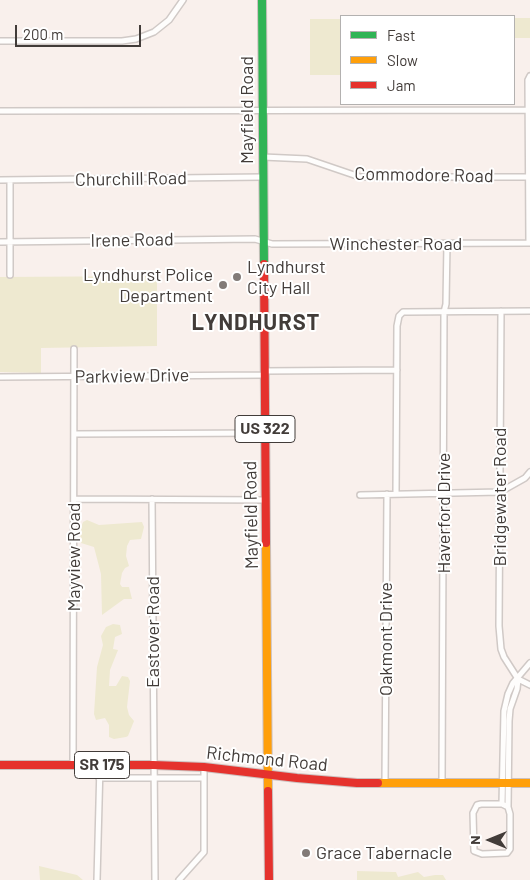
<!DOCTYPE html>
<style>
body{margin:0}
#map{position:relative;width:530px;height:880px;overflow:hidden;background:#f9f0ec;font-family:Barlow,sans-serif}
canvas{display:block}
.legend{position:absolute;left:340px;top:15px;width:175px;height:90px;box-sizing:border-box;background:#fff;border:1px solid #b3b1b0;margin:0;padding:6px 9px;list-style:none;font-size:15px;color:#423c39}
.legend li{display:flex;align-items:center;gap:10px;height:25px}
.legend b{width:25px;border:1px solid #b3b1b0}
.north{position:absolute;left:465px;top:815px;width:50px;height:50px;-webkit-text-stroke:4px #fff;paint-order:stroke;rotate:270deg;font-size:14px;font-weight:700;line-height:20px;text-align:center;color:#423c39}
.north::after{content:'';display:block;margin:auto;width:18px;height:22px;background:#423c39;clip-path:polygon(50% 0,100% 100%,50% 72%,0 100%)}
.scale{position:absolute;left:15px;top:25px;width:126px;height:22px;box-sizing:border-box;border:2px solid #423c39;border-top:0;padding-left:6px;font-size:15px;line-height:18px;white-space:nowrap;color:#423c39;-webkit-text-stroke:4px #fff;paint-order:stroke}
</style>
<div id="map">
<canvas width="530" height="880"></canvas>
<ul class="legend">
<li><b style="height:6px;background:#30b455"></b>Fast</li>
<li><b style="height:6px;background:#ff9f0a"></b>Slow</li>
<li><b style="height:6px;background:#e5322d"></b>Jam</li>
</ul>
<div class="north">N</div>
<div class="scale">200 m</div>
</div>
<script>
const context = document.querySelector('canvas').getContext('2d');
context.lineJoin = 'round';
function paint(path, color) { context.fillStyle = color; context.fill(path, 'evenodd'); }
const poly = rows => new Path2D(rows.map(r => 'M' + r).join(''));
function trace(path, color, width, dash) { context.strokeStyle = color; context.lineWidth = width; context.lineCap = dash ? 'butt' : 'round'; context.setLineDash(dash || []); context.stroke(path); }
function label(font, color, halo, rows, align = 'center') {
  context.font = font + ' Barlow,sans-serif'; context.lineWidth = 4; context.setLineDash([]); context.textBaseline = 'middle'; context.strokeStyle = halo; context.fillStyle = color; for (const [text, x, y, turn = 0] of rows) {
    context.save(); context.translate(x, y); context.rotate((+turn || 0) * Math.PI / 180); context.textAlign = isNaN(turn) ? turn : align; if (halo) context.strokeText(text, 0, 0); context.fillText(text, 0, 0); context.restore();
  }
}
const green = poly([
 [514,18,530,18,530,38,514,38],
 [310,19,341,19,341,75,310,75],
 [157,276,157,346,41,348,41,373,0,372,0,277],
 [87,520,99,525,142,522,144,527,141,539,130,540,127,546,126,556,129,566,125,568,122,573,120,584,122,587,129,587,132,599,124,599,102,615,101,574,94,547,81,543,80,530,83,522],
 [113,624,120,625,122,634,115,637,113,649,118,650,110,670,109,686,116,686,122,676,128,677,130,681,127,707,129,715,134,721,128,736,126,737,114,739,109,737,109,725,105,718,96,720,94,714,97,667,103,645,101,636,106,627],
 [39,866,77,875,83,880,40,880],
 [357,871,393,872,396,872,398,877,418,872,424,877,435,875,443,875,446,880,357,880]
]);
const street = poly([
 [0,41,122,41,136,39,154,32,169,20,183,0],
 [0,111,528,110],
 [263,157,307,159,360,177,529,177],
 [0,180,263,177],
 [10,180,10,275],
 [0,242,255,239,272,244,530,243],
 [529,243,528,80,530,76],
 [501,311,499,626,501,649,504,657,518,679,530,685],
 [264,371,397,370],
 [0,377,264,375],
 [74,434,265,433],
 [396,494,397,326,399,316,403,312,407,312,530,311],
 [360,495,500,492,525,478,530,472],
 [74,499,266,500],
 [152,499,155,880],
 [73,765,74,349],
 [99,778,204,778],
 [385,783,387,494],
 [442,783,444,312,446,304,447,243],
 [481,804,502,804,508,807,510,814,510,849,507,853,482,854,474,851,473,813,477,805,481,804],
 [502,804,504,711,508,694,513,683,530,663],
 [508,807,509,721,510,709,517,689,518,679],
 [97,880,100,765],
 [179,880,204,852,204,767]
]);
const fast = poly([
 [262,0,264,264]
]);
const slow = poly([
 [266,543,268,791],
 [378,783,530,783]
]);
const jam = poly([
 [264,264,266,543],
 [0,765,153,765,204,767,297,778,357,783,378,783],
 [268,791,269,880]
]);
const markers = [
 [237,277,5,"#827b78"],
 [223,285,5,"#827b78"],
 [306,853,5,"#827b78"]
];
const shields = [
 [265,429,60],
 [102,765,55]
];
const shieldNames = [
 ["US 322",265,429],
 ["SR 175",102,765]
];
const streetNames = [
 ["Mayfield Road",247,110,-90],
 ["Commodore Road",424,175,1],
 ["Churchill Road",131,179,-1],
 ["Irene Road",132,240,-1],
 ["Winchester Road",396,244],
 ["Parkview Drive",132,376,-1],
 ["Bridgewater Road",500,497,-90],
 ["Haverford Drive",444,513,-90],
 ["Mayfield Road",251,515,-91],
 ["Mayview Road",74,557,-90],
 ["Eastover Road",153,632,-90],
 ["Oakmont Drive",386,639,-90],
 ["Richmond Road",267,759,6]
];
const poiNames = [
 ["Lyndhurst",247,267],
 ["City Hall",247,288],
 ["Lyndhurst Police",213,275,"right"],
 ["Department",213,296,"right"],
 ["Grace Tabernacle",316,853]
];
const districtNames = [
 ["LYNDHURST",256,323]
];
paint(green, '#eee9d0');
trace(street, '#d0c9c6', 8);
trace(fast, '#ccc1bf', 10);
trace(slow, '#ccc1bf', 10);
trace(jam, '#ccc1bf', 10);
trace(street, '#fefdfc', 5);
trace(fast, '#30b455', 8);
trace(slow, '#ff9f0a', 8);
trace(jam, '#e5322d', 8);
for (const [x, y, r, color] of markers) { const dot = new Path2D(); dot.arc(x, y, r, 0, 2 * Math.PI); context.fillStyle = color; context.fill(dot); trace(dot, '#fff', 2); }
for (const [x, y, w] of shields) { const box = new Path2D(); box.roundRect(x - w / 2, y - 13.5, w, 27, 4); context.fillStyle = '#fff'; context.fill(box); trace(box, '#423c39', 1); }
label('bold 16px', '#423c39', null, shieldNames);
label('18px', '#423c39', '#fff', streetNames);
label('18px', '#423c39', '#fff', poiNames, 'left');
context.letterSpacing = '1px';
label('bold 22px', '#423c39', '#fff', districtNames);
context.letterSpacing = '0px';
</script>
